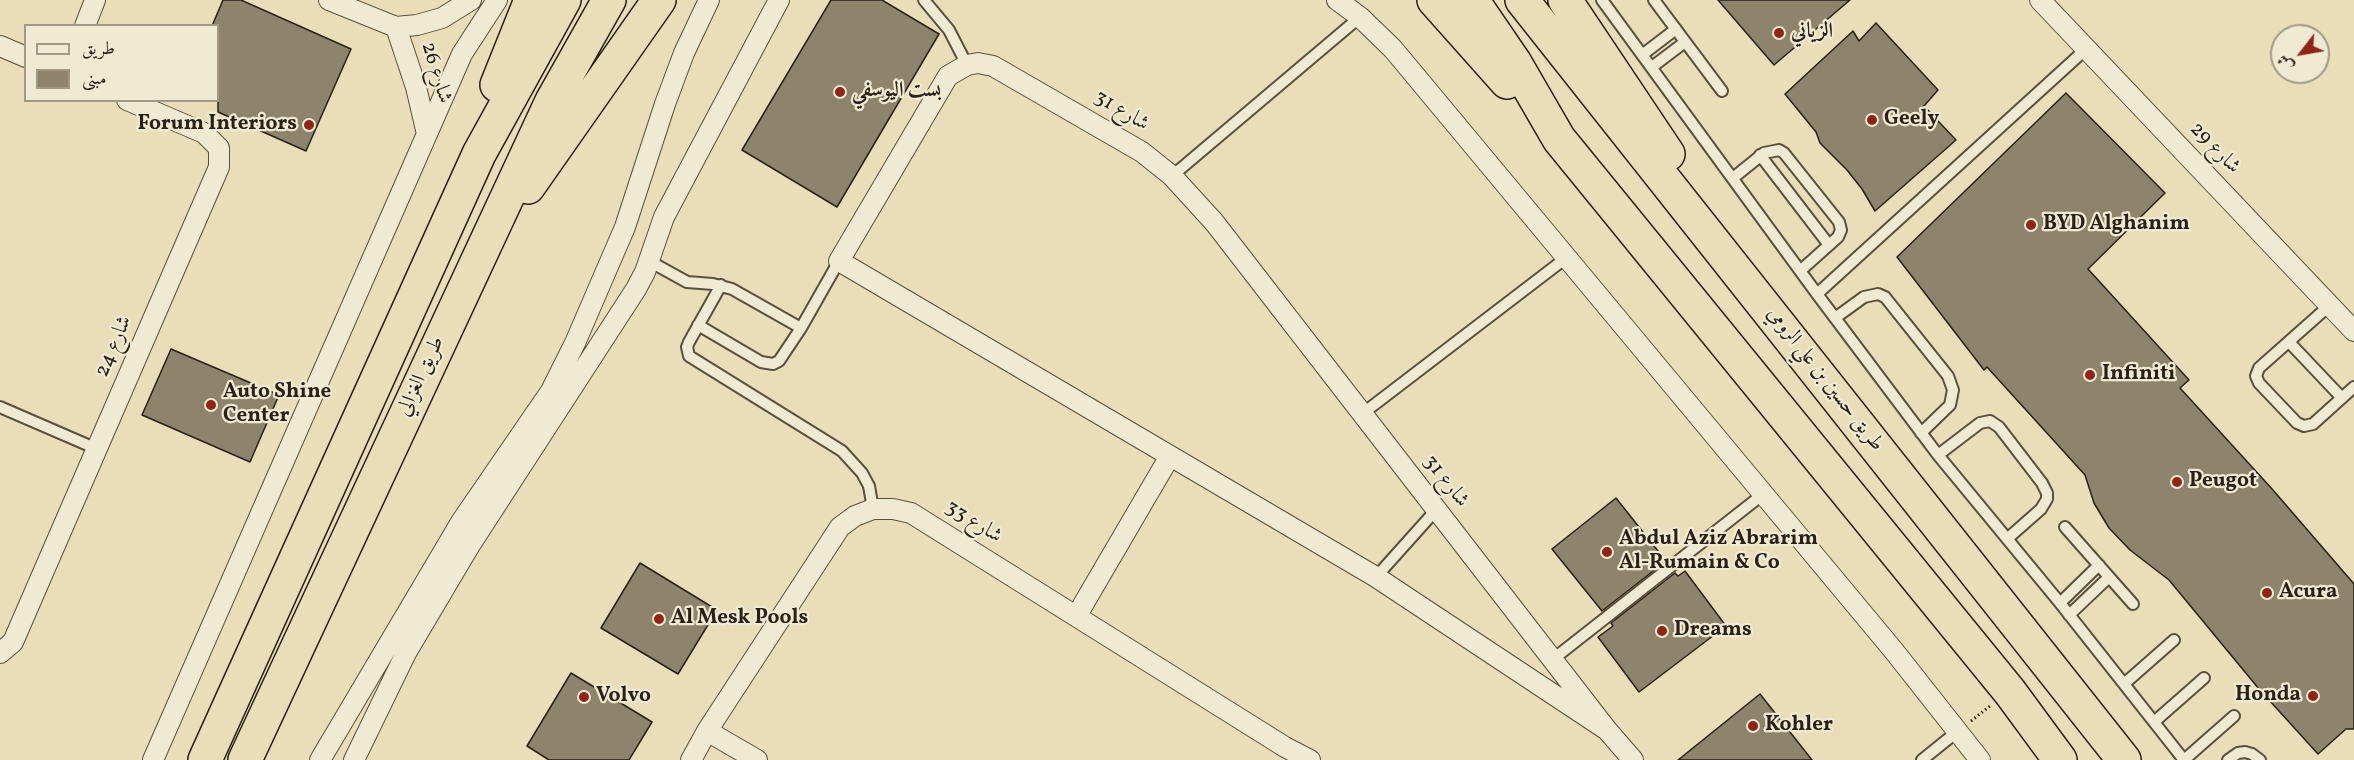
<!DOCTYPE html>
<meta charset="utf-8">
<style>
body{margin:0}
#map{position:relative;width:2354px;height:760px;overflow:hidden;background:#eadeba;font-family:Vollkorn,Amiri,serif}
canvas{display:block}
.legend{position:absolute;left:24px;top:24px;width:195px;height:78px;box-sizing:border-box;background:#f1ead2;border:2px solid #a19986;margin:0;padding:8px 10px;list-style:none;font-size:18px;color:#2a2015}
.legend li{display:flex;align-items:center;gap:12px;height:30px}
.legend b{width:30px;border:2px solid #a19986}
.north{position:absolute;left:2270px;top:24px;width:60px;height:60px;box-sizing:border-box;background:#f1ead2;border:2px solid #a19986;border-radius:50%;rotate:239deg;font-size:16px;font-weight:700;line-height:24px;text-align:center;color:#2a2015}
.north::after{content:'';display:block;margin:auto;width:21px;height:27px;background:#8f2418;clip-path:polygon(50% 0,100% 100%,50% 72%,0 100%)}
</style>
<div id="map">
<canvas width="2354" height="760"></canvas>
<ul class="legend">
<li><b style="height:8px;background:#f1ead2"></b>طريق</li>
<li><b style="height:16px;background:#8e836b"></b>مبنى</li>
</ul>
<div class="north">ش</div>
</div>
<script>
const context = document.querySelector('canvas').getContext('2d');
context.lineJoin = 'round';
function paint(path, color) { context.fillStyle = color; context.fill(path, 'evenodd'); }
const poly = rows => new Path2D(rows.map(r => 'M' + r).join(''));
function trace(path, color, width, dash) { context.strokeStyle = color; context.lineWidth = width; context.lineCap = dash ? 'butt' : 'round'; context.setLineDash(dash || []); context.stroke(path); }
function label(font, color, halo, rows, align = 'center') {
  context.font = font + ' Vollkorn,Amiri,serif'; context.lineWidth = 4.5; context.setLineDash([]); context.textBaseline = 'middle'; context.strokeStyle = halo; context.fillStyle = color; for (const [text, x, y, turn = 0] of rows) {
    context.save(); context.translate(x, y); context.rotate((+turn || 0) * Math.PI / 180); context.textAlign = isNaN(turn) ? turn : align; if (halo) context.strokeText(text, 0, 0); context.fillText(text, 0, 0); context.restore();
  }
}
const building = poly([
 [223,0,241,0,351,49,306,151,218,112,218,26,212,26,223,0],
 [831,0,882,0,939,34,837,207,742,150,831,0],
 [1718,0,1850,0,1774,65,1718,0],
 [1876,23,1938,90,1924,106,1956,140,1875,211,1862,189,1847,170,1820,143,1816,132,1785,94,1853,31,1859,41,1876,23],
 [2066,93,2165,193,2088,269,2189,380,2180,388,2273,490,2354,584,2354,729,2346,729,2318,754,2259,689,2169,580,2130,550,2109,528,2094,503,2085,475,1987,367,1984,370,1897,257,2066,93],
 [171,349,279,395,250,462,142,415,171,349],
 [1616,498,1666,561,1602,611,1552,549,1616,498],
 [640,563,717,610,678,674,601,628,640,563],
 [1685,571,1726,626,1639,692,1598,637,1613,626,1611,623,1675,573,1678,576,1685,571],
 [571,673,652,722,629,760,549,760,527,746,571,673],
 [1760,694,1812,760,1678,760,1760,694]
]);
const path = poly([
 [1971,721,1990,706]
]);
const service = poly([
 [924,0,949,30,967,65],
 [1602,0,1817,294,1938,455,2060,603,2184,760],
 [1654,0,1722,91],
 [1642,55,1676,29],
 [1652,67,1685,42],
 [1760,155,1829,245],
 [1172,176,1360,17],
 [1733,178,1764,153,1779,150,1784,153,1839,222,1841,230,1838,237,1800,271],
 [649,261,687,282,713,284,732,289,801,328],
 [721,285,689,342,687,347,689,356,842,451,862,473,869,486,873,509],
 [1817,294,2086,49],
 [2330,305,2259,368,2256,376,2259,383,2297,423,2304,426,2313,424,2354,387],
 [1835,318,1864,297,1878,294,1885,297,1948,376,1953,390,1950,405,1921,433],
 [698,325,761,362,773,364,779,361,801,328,839,261],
 [2289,342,2342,398],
 [0,407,97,449],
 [1362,414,1566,258],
 [1938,455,1980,423,1990,421,1999,427,2042,483,2047,493,2047,499,2041,509,2007,539],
 [2065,527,2133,604],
 [1376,577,1436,510],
 [2060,603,2099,565],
 [2069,615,2109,577],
 [1552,660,1762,495],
 [2124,684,2174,640],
 [2154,722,2204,678],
 [1922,760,1958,731],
 [2184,760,2234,716],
 [2228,760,2238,753,2245,752,2252,754,2260,760]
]);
const minor = poly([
 [329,0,396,27,417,25,442,18,471,0],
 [1337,0,1360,17,1393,49,1894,651,1980,760],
 [2040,0,2354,331],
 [85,26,95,0],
 [396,27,416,87,427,134],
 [0,46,26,57],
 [1077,615,1170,456],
 [0,653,13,642,219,167,219,148,204,133,127,100],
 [1607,730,1376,577,839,261,948,76,967,65,978,63,993,66,1142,152,1172,176,1214,222,1607,730,1633,760],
 [707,731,757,760],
 [153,760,462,54,497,0],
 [320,760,461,522,551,391,575,343,625,227,665,104,684,53,709,0],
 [354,760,406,653,470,545,636,289,645,272,664,217,779,0],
 [691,760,707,731,840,527,855,516,873,509,893,509,911,513,1285,747,1310,760]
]);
const trunk = poly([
 [1434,0,1507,82],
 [1472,0,1515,63,1559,139,2010,692,2060,760],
 [1522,0,2124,760],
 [1565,0,1668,154]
]);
const motorway = poly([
 [497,85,531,0],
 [528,187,659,0],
 [205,760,479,154,564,0],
 [245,760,552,101,609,0]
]);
const markers = [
 [1779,33,6,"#8f2418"],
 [840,92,6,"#8f2418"],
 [1872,120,6,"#8f2418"],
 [309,125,6,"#8f2418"],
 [2031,225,6,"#8f2418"],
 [2090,375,6,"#8f2418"],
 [211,405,6,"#8f2418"],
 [2177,482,6,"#8f2418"],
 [1607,552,6,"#8f2418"],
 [2267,593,6,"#8f2418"],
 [659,619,6,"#8f2418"],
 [1662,631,6,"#8f2418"],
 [2313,696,6,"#8f2418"],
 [584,697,6,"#8f2418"],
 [1753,726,6,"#8f2418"]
];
const poiNames = [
 ["الزياني",1791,33],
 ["بست اليوسفي",852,92],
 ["Geely",1884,120],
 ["Forum Interiors",297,125,"right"],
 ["BYD Alghanim",2043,225],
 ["Infiniti",2102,375],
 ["Auto Shine",223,393],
 ["Center",223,417],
 ["Peugot",2189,482],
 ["Abdul Aziz Abrarim",1619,540],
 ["Al-Rumain & Co",1619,564],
 ["Acura",2279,593],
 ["Al Mesk Pools",671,619],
 ["Dreams",1674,631],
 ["Honda",2301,696,"right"],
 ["Volvo",596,697],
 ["Kohler",1765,726]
];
const streetNames = [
 ["شارع 26",435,73,73],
 ["شارع 31",1121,112,31],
 ["شارع 29",2214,149,46],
 ["شارع 24",115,347,-67],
 ["طريق الغزالي",422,377,-65],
 ["طريق حسين بن علي الرومي",1824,380,52],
 ["شارع 31",1445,482,52],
 ["شارع 33",973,523,32]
];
paint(building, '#8e836b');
trace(building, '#2a2015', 1.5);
trace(service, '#5a503e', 14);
trace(minor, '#5a503e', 22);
trace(trunk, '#2a2015', 36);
trace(motorway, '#2a2015', 36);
trace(path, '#2a2015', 3, [1.5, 3]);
trace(service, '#f1ead2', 10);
trace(minor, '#f1ead2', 20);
trace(trunk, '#eadeba', 33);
trace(motorway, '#eadeba', 33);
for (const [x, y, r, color] of markers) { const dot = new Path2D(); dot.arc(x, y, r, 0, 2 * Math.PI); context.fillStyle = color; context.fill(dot); trace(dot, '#f1ead2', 2); }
label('bold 21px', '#2a2015', '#f1ead2', poiNames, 'left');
label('21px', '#2a2015', '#f1ead2', streetNames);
</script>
